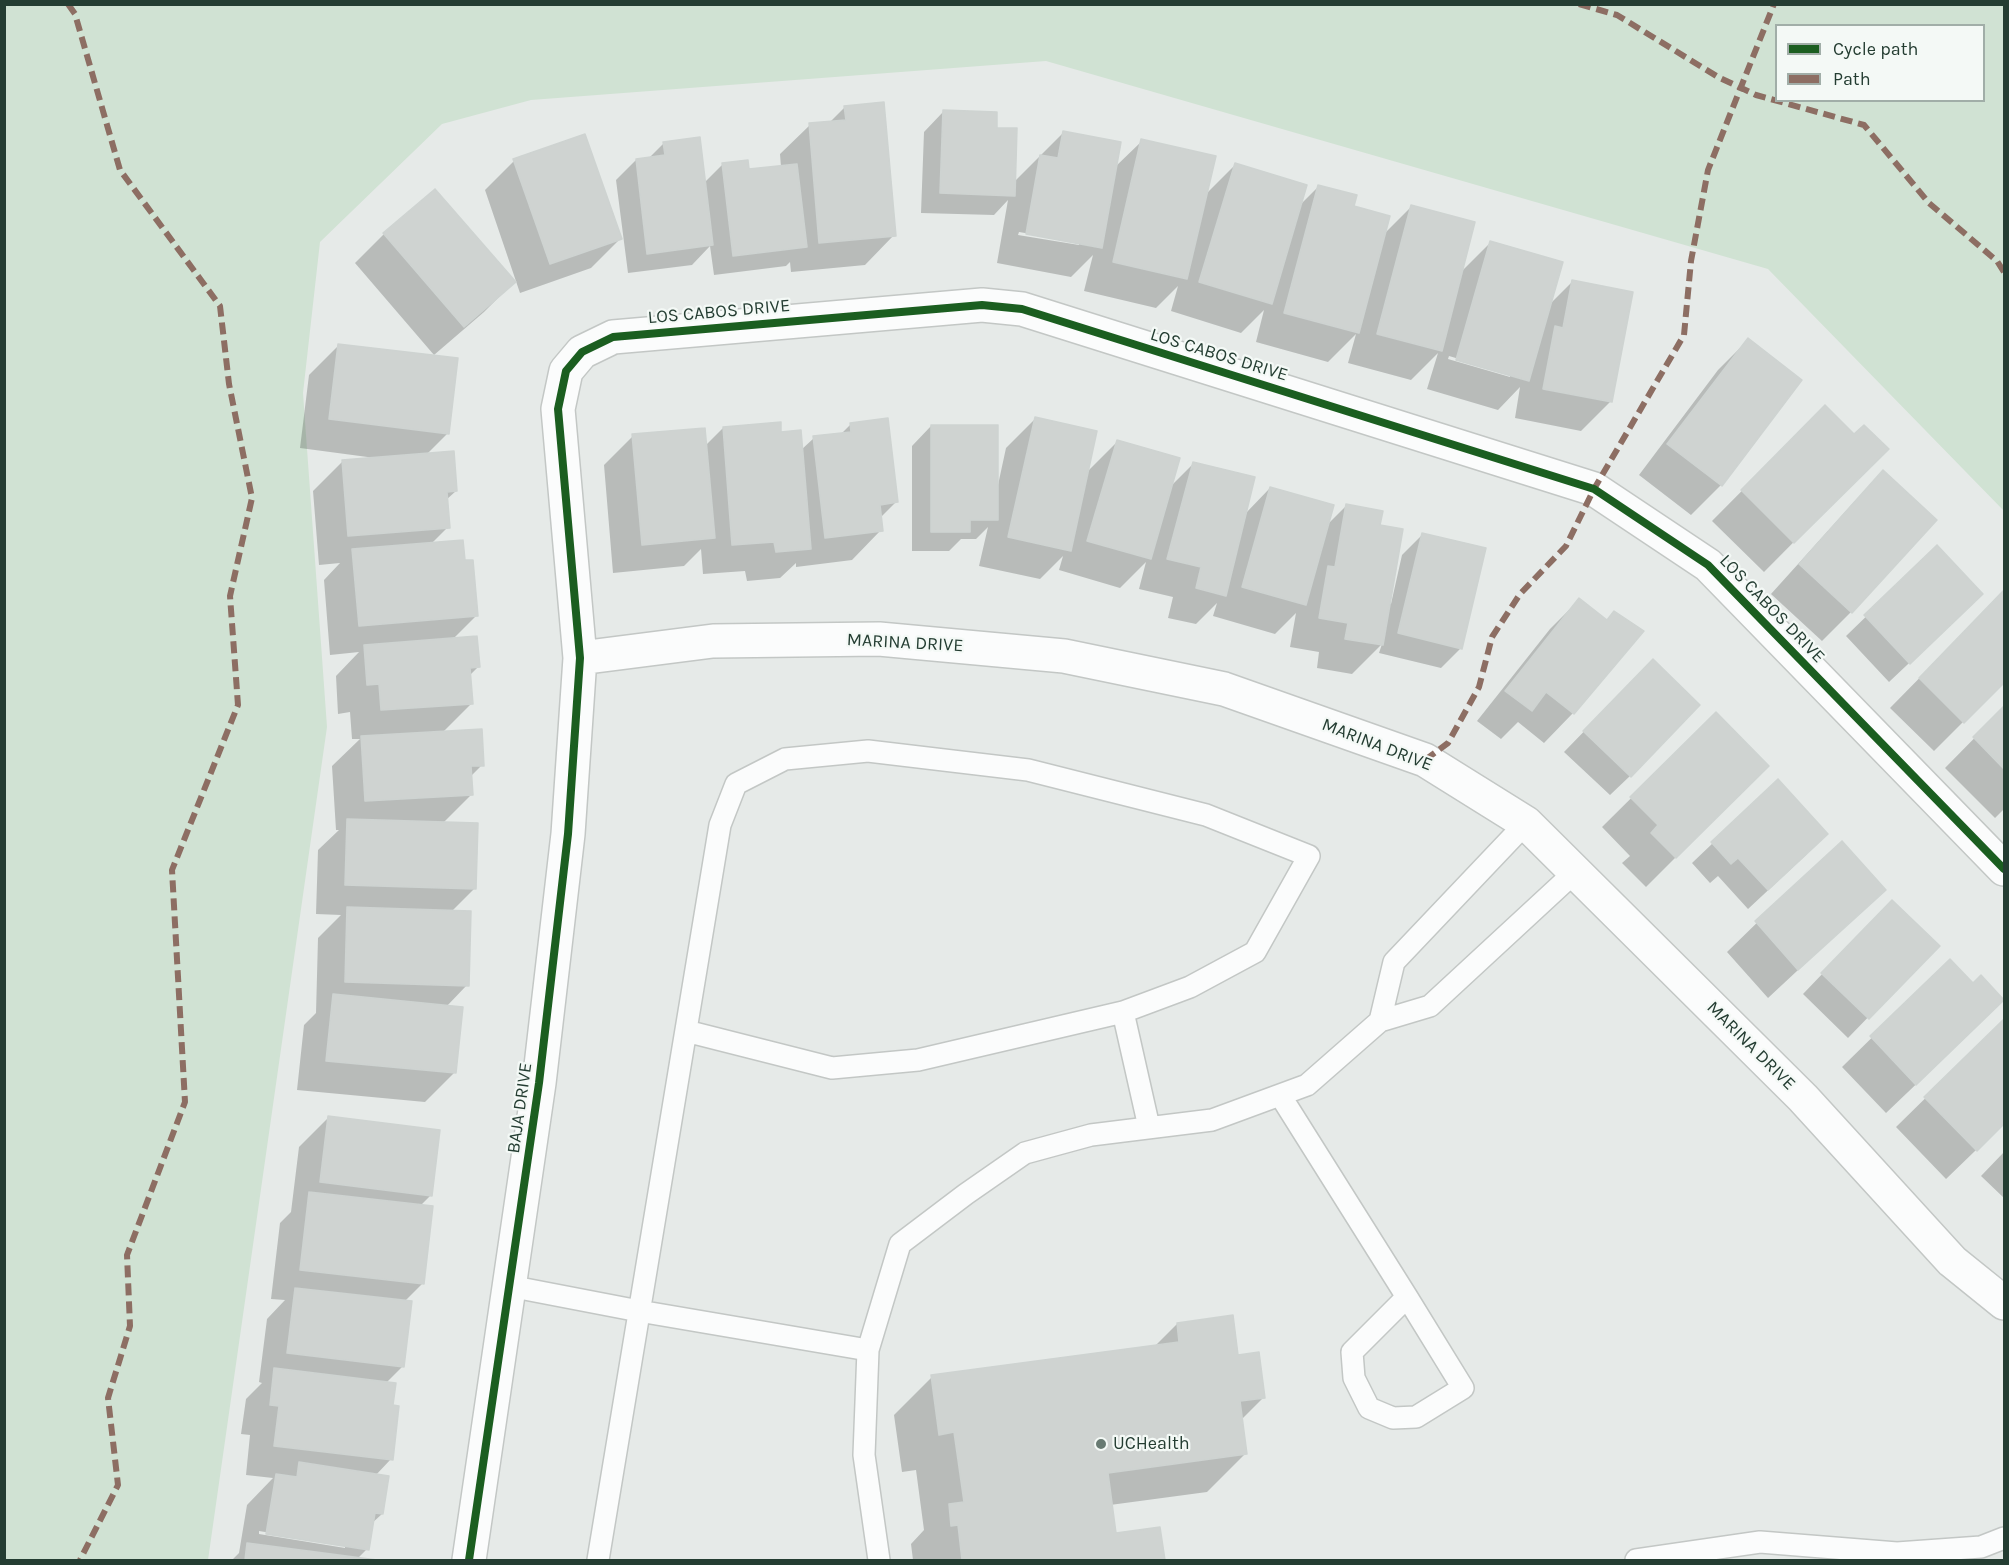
<!DOCTYPE html>
<style>
body{margin:0}
#map{position:relative;width:2009px;height:1565px;overflow:hidden;background:#e6eae8;font-family:Karla,sans-serif}
canvas{display:block}
.frame{position:absolute;inset:0;border:6px solid #243d32;pointer-events:none}
.legend{position:absolute;left:1775px;top:24px;width:210px;height:78px;box-sizing:border-box;background:#f4f9f6;border:2px solid #a1aea8;margin:0;padding:8px 10px;list-style:none;font-size:18px;color:#243d32}
.legend li{display:flex;align-items:center;gap:12px;height:30px}
.legend b{width:30px;border:2px solid #a1aea8}
</style>
<div id="map">
<canvas width="2009" height="1565"></canvas>
<div class="frame"></div>
<ul class="legend">
<li><b style="height:8px;background:#1b5e20"></b>Cycle path</li>
<li><b style="height:8px;background:#8d6e63"></b>Path</li>
</ul>
</div>
<script>
const context = document.querySelector('canvas').getContext('2d');
context.lineJoin = 'round';
function paint(path, color) { context.fillStyle = color; context.fill(path, 'evenodd'); }
const poly = rows => new Path2D(rows.map(r => 'M' + r).join(''));
function trace(path, color, width, dash) { context.strokeStyle = color; context.lineWidth = width; context.lineCap = dash ? 'butt' : 'round'; context.setLineDash(dash || []); context.stroke(path); }
function label(font, color, halo, rows, align = 'center') {
  context.font = font + ' Karla,sans-serif'; context.lineWidth = 4.5; context.setLineDash([]); context.textBaseline = 'middle'; context.strokeStyle = halo; context.fillStyle = color; for (const [text, x, y, turn = 0] of rows) {
    context.save(); context.translate(x, y); context.rotate((+turn || 0) * Math.PI / 180); context.textAlign = isNaN(turn) ? turn : align; if (halo) context.strokeText(text, 0, 0); context.fillText(text, 0, 0); context.restore();
  }
}
const green = poly([
 [5,4,2004,5,2004,511,1768,269,1046,61,531,100,442,124,320,242,303,393,327,727,208,1560,5,1560],
 [1776,26,1984,26,1984,100,1776,100]
]);
const shadow = poly([
 [845,107,894,235,865,265,791,272,790,262,786,266,714,275,710,246,692,265,628,273,616,180,636,160,648,159,664,143,704,183,723,164,748,171,781,167,780,154,810,125,829,123],
 [943,112,995,129,1014,182,1063,133,1114,168,1142,141,1206,194,1235,165,1300,205,1319,186,1352,207,1384,234,1411,207,1461,272,1490,243,1549,305,1573,281,1610,402,1581,431,1515,418,1520,387,1498,410,1427,389,1438,353,1411,380,1348,363,1356,334,1328,362,1256,342,1264,310,1241,333,1171,311,1178,286,1156,308,1084,291,1093,255,1071,277,997,263,1008,200,994,215,921,213,924,132],
 [1019,232,1079,242,1079,245,1018,235],
 [1449,356,1510,374,1510,377,1448,359],
 [514,161,620,239,591,268,520,293,485,190],
 [384,234,514,282,484,312,434,355,355,263],
 [1748,340,1800,380,1721,485,1691,515,1639,475,1718,370],
 [339,345,447,434,426,455,456,491,446,500,448,527,431,544,476,616,452,640,478,667,469,676,472,703,442,733,482,765,470,777,471,795,443,823,475,888,451,912,467,985,446,1007,454,1073,425,1102,297,1090,304,1025,316,1013,318,938,341,915,316,914,318,850,339,830,336,830,332,766,360,739,352,739,350,712,338,714,336,676,359,652,330,655,324,580,340,563,319,565,313,491,342,462,375,458,300,448,309,375],
 [1825,407,1854,436,1886,449,1764,572,1712,521],
 [1036,418,1087,472,1117,442,1170,487,1193,464,1245,514,1270,488,1327,525,1346,506,1379,526,1388,604,1391,604,1402,555,1422,535,1461,648,1441,668,1379,653,1382,644,1352,674,1317,668,1319,652,1290,647,1296,613,1275,634,1213,616,1217,603,1196,624,1168,618,1173,597,1139,589,1146,562,1120,588,1059,570,1063,556,1040,579,979,566,988,527,976,539,961,539,949,551,912,551,912,446,931,426,998,485,1006,448],
 [851,424,896,502,880,518,881,530,852,560,796,567,796,563,780,578,747,581,745,571,703,574,701,549,684,566,613,573,604,465,633,436,705,446,723,428,780,433,801,450,814,438,840,435],
 [1883,472,1851,612,1822,641,1771,594,1854,502],
 [1937,548,1961,614,1889,682,1846,636],
 [2004,592,2004,681,1934,751,1890,708],
 [1579,600,1607,621,1642,631,1573,713,1544,743,1518,722,1501,739,1477,721,1550,629],
 [1634,680,1630,776,1610,795,1564,752],
 [2004,708,2004,809,1995,818,1945,768],
 [1716,714,1767,766,1646,887,1622,863,1630,856,1602,827],
 [1778,781,1807,854,1748,909,1718,876,1710,883,1692,863],
 [1884,890,1768,998,1727,952,1767,913],
 [1873,921,1937,946,1848,1038,1803,994],
 [1950,961,1974,1029,1886,1113,1842,1067],
 [2004,1021,2004,1123,1946,1179,1896,1127],
 [328,1118,431,1195,420,1206,423,1283,404,1302,403,1366,386,1383,392,1406,391,1459,375,1476,382,1514,371,1524,367,1549,357,1559,366,1560,232,1560,239,1553,247,1505,273,1478,246,1475,250,1435,241,1434,246,1399,262,1383,259,1382,267,1319,285,1300,271,1299,280,1223,291,1212,299,1147],
 [259,1531,345,1545,345,1548,259,1534],
 [2004,1152,2004,1198,1981,1176],
 [1177,1324,1236,1356,1263,1398,1241,1420,1245,1454,1207,1492,1110,1505,1114,1534,1159,1529,1163,1560,913,1560,911,1544,924,1530,916,1470,902,1472,894,1415,932,1377,1154,1347]
]);
const building = poly([
 [884,102,896,236,819,243,809,123,846,120,844,106,884,102],
 [943,110,997,112,997,128,1017,128,1015,196,940,193,943,110],
 [1063,131,1121,142,1102,248,1026,234,1040,155,1058,158,1063,131],
 [585,134,622,239,550,264,513,159,585,134],
 [700,137,713,245,647,254,636,159,665,155,663,142,700,137],
 [1141,139,1216,156,1187,279,1113,262,1141,139],
 [748,160,749,169,797,164,807,247,733,256,722,163,748,160],
 [1235,163,1307,185,1272,304,1199,282,1235,163],
 [1318,185,1357,195,1354,206,1390,216,1359,333,1284,313,1318,185],
 [435,189,516,282,464,327,383,233,435,189],
 [1411,205,1475,222,1442,351,1377,334,1411,205],
 [1490,241,1563,262,1529,381,1456,360,1490,241],
 [1572,280,1633,292,1612,402,1543,389,1555,326,1563,328,1572,280],
 [1748,338,1802,380,1722,486,1667,444,1748,338],
 [338,344,458,358,449,434,329,419,338,344],
 [1825,405,1854,434,1864,425,1889,449,1794,543,1741,490,1825,405],
 [1035,417,1097,431,1071,551,1008,537,1035,417],
 [888,418,898,502,880,505,883,531,825,538,813,436,851,432,850,423,888,418],
 [781,422,781,432,801,430,811,549,776,552,774,542,732,545,723,427,781,422],
 [931,425,998,425,998,520,970,520,970,532,931,532,931,425],
 [705,428,715,538,642,545,632,434,705,428],
 [1117,440,1180,458,1151,559,1087,541,1117,440],
 [454,451,457,491,447,492,450,528,348,536,342,460,454,451],
 [1193,462,1255,477,1226,596,1196,588,1201,567,1167,559,1193,462],
 [1883,470,1937,520,1852,613,1799,564,1883,470],
 [1270,487,1334,505,1306,605,1242,587,1270,487],
 [1346,504,1383,511,1380,525,1403,529,1383,645,1345,639,1348,623,1319,618,1328,566,1335,567,1346,504],
 [1422,533,1486,548,1462,649,1398,633,1422,533],
 [463,540,465,560,473,560,478,616,359,626,352,549,463,540],
 [1937,545,1983,594,1910,664,1864,615,1937,545],
 [2004,590,2004,683,1964,723,1919,678,2004,590],
 [1579,598,1607,620,1614,611,1644,631,1574,714,1546,692,1532,711,1505,691,1579,598],
 [477,636,480,667,470,668,473,704,381,710,379,684,367,685,364,645,477,636],
 [1653,659,1700,705,1631,777,1583,731,1653,659],
 [2004,706,2004,769,1973,737,2004,706],
 [1716,712,1769,766,1676,858,1651,833,1658,825,1630,797,1716,712],
 [482,729,484,766,471,766,473,795,365,801,361,736,482,729],
 [1778,779,1828,834,1768,890,1738,858,1731,864,1711,842,1778,779],
 [347,819,478,823,476,889,345,885,347,819],
 [1842,841,1886,890,1798,970,1755,921,1842,841],
 [1892,900,1940,946,1869,1019,1821,973,1892,900],
 [347,907,471,911,469,986,345,982,347,907],
 [1950,959,1973,983,1981,975,2004,1000,1916,1085,1870,1036,1950,959],
 [333,994,463,1007,456,1073,326,1061,333,994],
 [2004,1019,2004,1124,1977,1151,1924,1097,2004,1019],
 [328,1116,440,1130,432,1196,320,1182,328,1116],
 [309,1192,433,1206,424,1284,300,1270,309,1192],
 [295,1288,412,1301,404,1367,287,1353,295,1288],
 [1233,1315,1238,1355,1259,1352,1265,1398,1240,1401,1247,1454,1108,1473,1116,1533,1160,1527,1165,1560,962,1560,958,1525,951,1526,949,1504,964,1502,954,1432,939,1435,931,1375,1179,1342,1177,1323,1233,1315],
 [274,1368,396,1383,393,1405,399,1406,393,1460,274,1446,279,1406,270,1405,274,1368],
 [299,1462,389,1476,383,1514,375,1513,369,1550,266,1534,276,1474,297,1477,299,1462],
 [247,1543,377,1560,245,1560,247,1543]
]);
const lane = poly([
 [1526,823,1394,962,1380,1021,1430,1006,1575,872],
 [686,1031,832,1068,918,1060,1123,1012],
 [1280,1095,1407,1297,1463,1388,1416,1417,1393,1418,1369,1408,1354,1378,1352,1352,1407,1297],
 [509,1286,639,1311,868,1350],
 [598,1560,720,825,736,784,785,759,868,751,1028,770,1206,815,1309,856,1255,952,1190,987,1123,1012,1149,1127],
 [879,1560,864,1455,868,1350,900,1244,966,1194,1025,1153,1091,1135,1212,1120,1307,1085,1380,1021],
 [1636,1560,1760,1542,1897,1553,1981,1547,2004,1538]
]);
const street = poly([
 [580,658,713,641,879,639,1064,656,1224,689,1425,760,1526,823,1803,1098,1952,1261,2004,1303],
 [469,1560,539,1083,568,834,580,658,558,409,566,371,582,352,613,337,982,305,1022,309,1594,489,1708,565,2004,869]
]);
const quiet = poly([
 [68,4,75,14,120,170,220,306,229,384,252,498,230,596,238,705,172,870,185,1102,127,1255,130,1326,108,1398,118,1485,80,1560],
 [1579,4,1617,15,1718,77,1756,95,1864,125,1929,203,1997,261,2004,272],
 [1425,760,1448,743,1479,687,1492,637,1520,594,1566,546,1594,489,1684,335,1691,261,1708,170,1774,4]
]);
const cycleway = poly([
 [469,1560,539,1083,568,834,580,658,558,409,566,371,582,352,613,337,982,305,1022,309,1594,489,1708,565,2004,869]
]);
const markers = [
 [1101,1444,6,"#687a72"]
];
const streetNames = [
 ["LOS CABOS DRIVE",719,312,-5],
 ["LOS CABOS DRIVE",1219,355,17],
 ["LOS CABOS DRIVE",1772,609,46],
 ["MARINA DRIVE",905,643,3],
 ["MARINA DRIVE",1377,745,21],
 ["MARINA DRIVE",1751,1046,45],
 ["BAJA DRIVE",520,1108,-82]
];
const poiNames = [
 ["UCHealth",1113,1444]
];
paint(green, '#d0e2d3');
paint(shadow, '#0003');
paint(building, '#cfd3d1');
trace(building, '#ced3d1', 1.5);
trace(lane, '#c3c7c5', 24);
trace(street, '#c3c7c5', 36);
trace(lane, '#fbfcfc', 21);
trace(street, '#fbfcfc', 33);
trace(quiet, '#8d6e63', 6, [12, 6]);
trace(cycleway, '#1b5e20', 8);
for (const [x, y, r, color] of markers) { const dot = new Path2D(); dot.arc(x, y, r, 0, 2 * Math.PI); context.fillStyle = color; context.fill(dot); trace(dot, '#f4f9f6', 2); }
label('18px', '#243d32', '#f4f9f6', streetNames);
label('18px', '#243d32', '#f4f9f6', poiNames, 'left');
</script>
